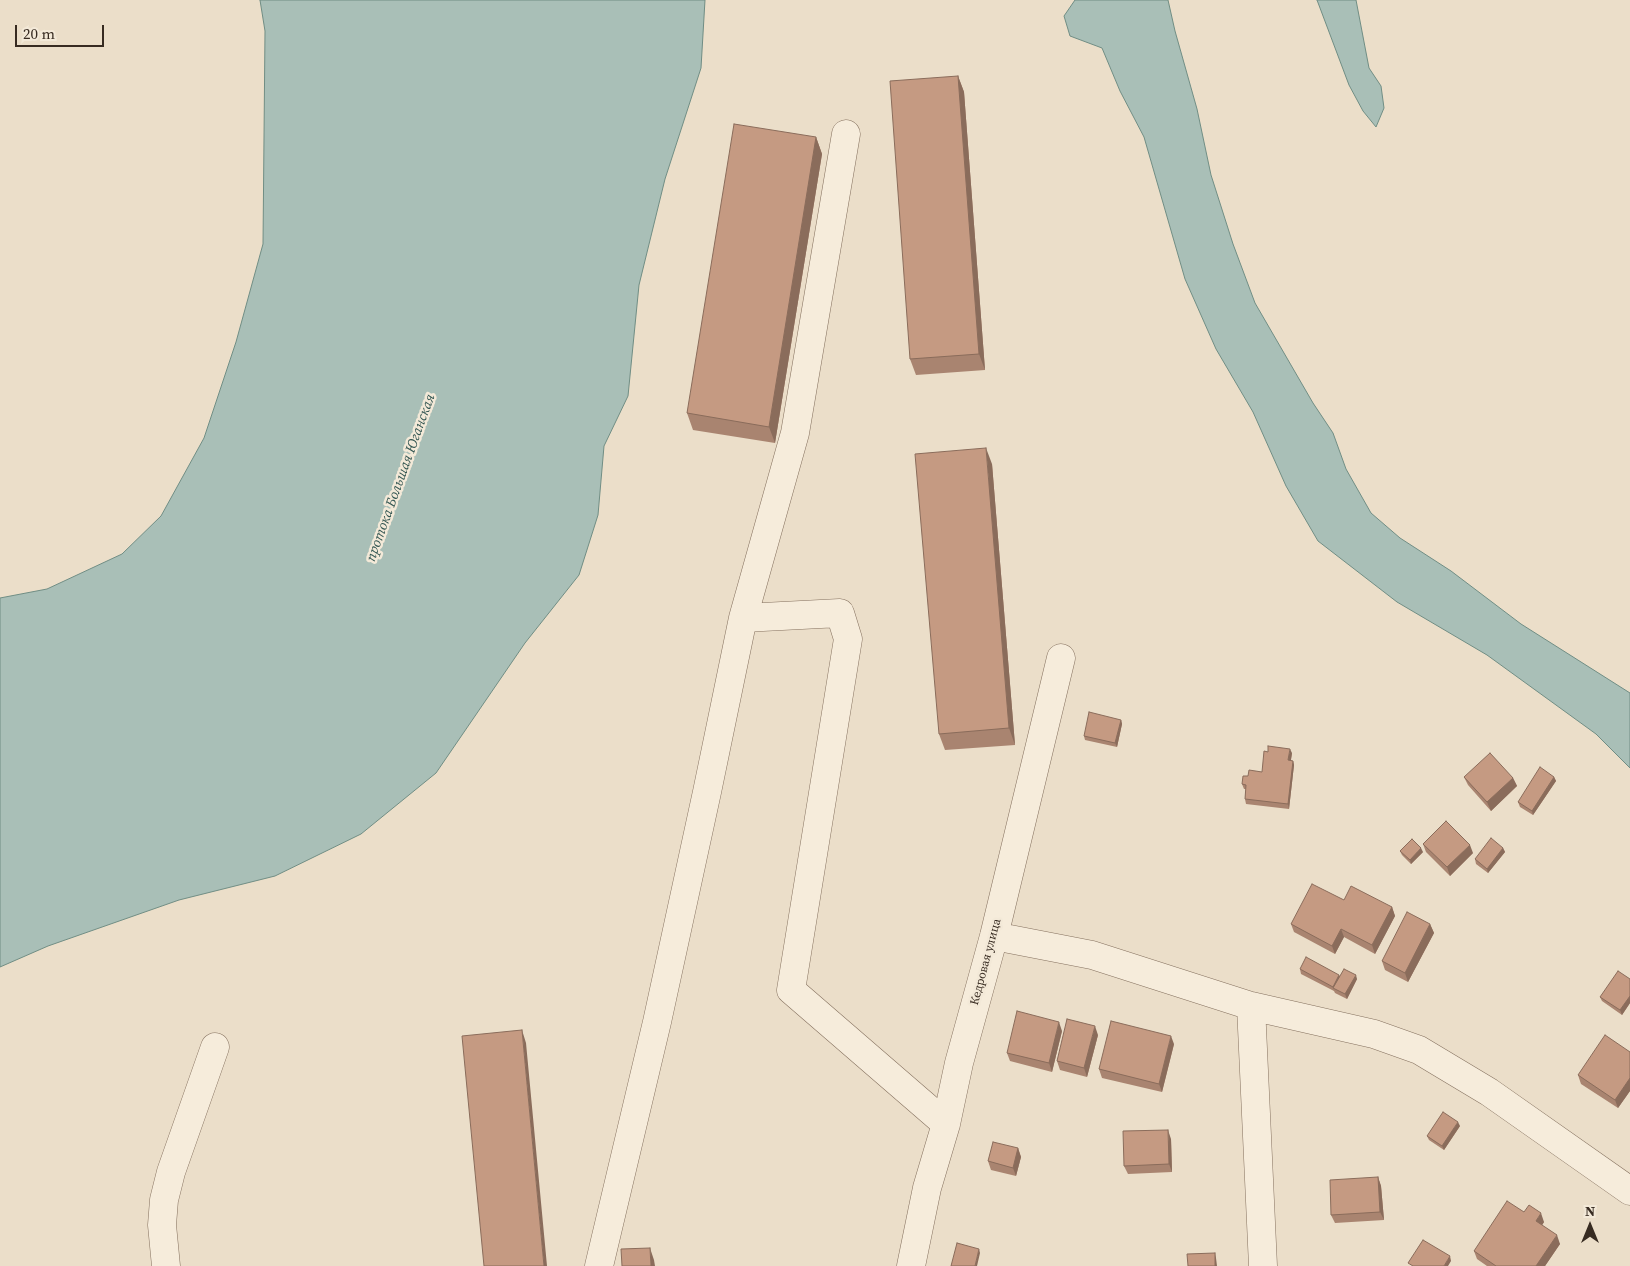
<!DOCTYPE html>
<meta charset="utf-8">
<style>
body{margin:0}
#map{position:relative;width:1630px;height:1266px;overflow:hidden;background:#ebdec9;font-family:"Source Serif 4",serif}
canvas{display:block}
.north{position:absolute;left:1565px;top:1201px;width:50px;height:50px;-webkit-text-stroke:4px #f3e9d8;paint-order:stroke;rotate:0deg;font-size:14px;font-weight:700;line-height:20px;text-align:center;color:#372b21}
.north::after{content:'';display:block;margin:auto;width:18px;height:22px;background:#372b21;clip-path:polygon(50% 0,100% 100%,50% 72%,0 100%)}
.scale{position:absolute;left:15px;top:25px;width:89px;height:22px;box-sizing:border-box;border:2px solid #372b21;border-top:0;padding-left:6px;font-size:15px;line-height:18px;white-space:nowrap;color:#372b21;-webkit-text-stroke:4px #f3e9d8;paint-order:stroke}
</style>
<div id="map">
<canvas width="1630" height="1266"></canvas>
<div class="north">N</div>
<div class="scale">20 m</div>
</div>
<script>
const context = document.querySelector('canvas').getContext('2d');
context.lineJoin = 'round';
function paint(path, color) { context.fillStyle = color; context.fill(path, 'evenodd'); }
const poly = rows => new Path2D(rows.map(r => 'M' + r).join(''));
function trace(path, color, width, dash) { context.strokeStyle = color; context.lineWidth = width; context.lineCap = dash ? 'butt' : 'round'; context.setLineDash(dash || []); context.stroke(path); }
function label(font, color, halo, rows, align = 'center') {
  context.font = font + ' "Source Serif 4",serif'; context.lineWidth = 5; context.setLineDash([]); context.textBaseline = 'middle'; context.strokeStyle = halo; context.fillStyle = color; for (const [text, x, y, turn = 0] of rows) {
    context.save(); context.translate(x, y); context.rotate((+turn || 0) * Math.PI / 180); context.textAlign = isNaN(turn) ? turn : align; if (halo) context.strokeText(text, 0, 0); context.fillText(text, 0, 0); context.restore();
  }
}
const water = poly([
 [260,0,705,0,701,68,665,179,639,285,628,396,604,446,598,515,579,575,525,643,436,773,361,834,275,876,179,900,48,946,0,967,0,598,47,589,122,554,161,516,204,438,236,342,263,244,265,31,260,0],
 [1075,0,1168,0,1175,31,1197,109,1211,175,1233,244,1255,303,1313,403,1333,433,1346,469,1371,513,1400,538,1451,571,1521,624,1630,693,1630,768,1596,734,1487,655,1397,602,1318,541,1286,486,1253,412,1216,349,1185,279,1144,137,1120,91,1102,48,1070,36,1064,16,1075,0],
 [1317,0,1356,0,1369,68,1381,86,1384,108,1376,127,1363,111,1349,85,1317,0]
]);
const minor = poly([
 [743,618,795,433,846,134],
 [994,936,1092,955,1251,1006,1374,1034,1419,1050,1489,1092,1630,1191],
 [1251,1006,1263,1266],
 [166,1266,162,1225,164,1200,171,1172,215,1047],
 [599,1266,657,1022,707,792,743,618,840,613,848,639,791,990,946,1124],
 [911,1266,927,1188,946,1124,959,1063,994,936,1061,658]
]);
const wall = poly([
 [958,76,964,92,985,370,916,375,910,359],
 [816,137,822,154,775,443,693,430,687,413],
 [992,464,1015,745,945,750,939,734],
 [1121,720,1122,724,1117,747,1085,740,1084,736],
 [1292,753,1291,760,1293,761,1294,765,1289,809,1246,804,1245,799,1246,789,1244,789,1242,784,1248,776,1262,772],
 [1464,777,1513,778,1517,786,1491,811,1468,785],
 [1554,777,1556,781,1533,815,1520,807,1518,802],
 [1423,844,1473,853,1450,876,1426,852],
 [1503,848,1505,852,1488,873,1476,864,1475,859],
 [1400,851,1423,852,1411,864,1402,855],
 [1344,900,1392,907,1395,916,1375,954,1344,937,1335,954,1294,932,1291,924],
 [1430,924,1434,933,1408,982,1385,970,1382,961],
 [1300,969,1340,976,1357,979,1347,999,1335,993,1334,991,1301,974],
 [1630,979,1630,1003,1622,1015,1602,1001,1600,997],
 [1062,1031,1052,1072,1010,1061,1007,1053],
 [1098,1035,1087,1077,1060,1070,1057,1061],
 [1174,1044,1162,1092,1102,1078,1099,1069],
 [1630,1052,1630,1091,1618,1108,1581,1084,1578,1075],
 [1460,1126,1444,1150,1429,1140,1427,1136],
 [1171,1139,1172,1172,1128,1174,1124,1166],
 [1018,1148,1021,1157,1016,1176,991,1170,988,1161],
 [1378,1177,1381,1186,1384,1220,1335,1223,1331,1215],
 [1524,1212,1544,1222,1542,1225,1560,1244,1545,1266,1487,1266,1477,1259,1474,1251]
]);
const shadedWall = poly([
 [958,76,964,92,985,370,979,354],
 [816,137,822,154,775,443,769,427],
 [986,448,992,464,1015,745,1009,728],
 [1121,720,1122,724,1117,747,1115,743],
 [1290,749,1292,753,1290,765,1288,760],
 [1293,761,1294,765,1289,809,1288,804],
 [1554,777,1556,781,1533,815,1532,811],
 [1513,778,1517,786,1491,811,1487,802],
 [1470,845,1473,853,1450,876,1447,867],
 [1421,848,1423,852,1411,864,1410,860],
 [1503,848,1505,852,1488,873,1487,869],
 [1392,907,1395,916,1375,954,1372,945],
 [1430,924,1434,933,1408,982,1405,973],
 [1341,929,1344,937,1335,954,1332,946],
 [1339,975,1341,979,1333,988,1333,987],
 [1356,975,1357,979,1347,999,1345,994],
 [1630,996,1630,1003,1622,1015,1620,1010],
 [1059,1022,1062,1031,1052,1072,1049,1063],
 [1095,1026,1098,1035,1087,1077,1084,1068],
 [522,1030,526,1043,547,1266,544,1266],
 [1171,1036,1174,1044,1162,1092,1159,1084],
 [1630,1078,1630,1091,1618,1108,1615,1100],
 [1458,1122,1460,1126,1444,1150,1442,1146],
 [1168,1130,1171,1139,1172,1172,1169,1164],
 [1018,1148,1021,1157,1016,1176,1013,1168],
 [1378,1177,1381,1186,1384,1220,1380,1212],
 [1541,1213,1544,1222,1539,1230,1536,1221],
 [1557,1235,1560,1244,1545,1266,1536,1266],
 [650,1248,654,1260,655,1266,651,1266],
 [979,1249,980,1253,977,1266,975,1266],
 [1215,1253,1216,1258,1217,1266,1215,1266],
 [1450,1256,1451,1261,1448,1266,1444,1266]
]);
const building = poly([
 [958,76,979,354,910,359,890,81,958,76],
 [734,124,816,137,769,427,687,413,734,124],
 [986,448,1009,728,939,734,915,454,986,448],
 [1089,712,1121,720,1115,743,1084,736,1089,712],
 [1268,746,1290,749,1288,760,1293,761,1288,804,1245,799,1246,785,1242,784,1243,776,1248,776,1249,770,1262,772,1264,751,1268,752,1268,746],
 [1490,753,1513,778,1487,802,1464,777,1490,753],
 [1540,767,1554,777,1532,811,1518,802,1540,767],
 [1446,821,1470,845,1447,867,1423,844,1446,821],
 [1491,838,1503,848,1487,869,1475,859,1491,838],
 [1412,839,1421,848,1410,860,1400,851,1412,839],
 [1312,884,1344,900,1351,886,1392,907,1372,945,1341,929,1332,946,1291,924,1312,884],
 [1407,912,1430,924,1405,973,1382,961,1407,912],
 [1306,957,1339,975,1333,987,1300,969,1306,957],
 [1344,969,1356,975,1345,994,1333,988,1344,969],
 [1618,971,1630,979,1630,996,1620,1010,1600,997,1618,971],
 [1017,1011,1059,1022,1049,1063,1007,1053,1017,1011],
 [1067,1019,1095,1026,1084,1068,1057,1061,1067,1019],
 [1111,1021,1171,1036,1159,1084,1099,1069,1111,1021],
 [522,1030,544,1266,484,1266,462,1036,522,1030],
 [1605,1035,1630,1052,1630,1078,1615,1100,1578,1075,1605,1035],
 [1443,1112,1458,1122,1442,1146,1427,1136,1443,1112],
 [1168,1130,1169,1164,1124,1166,1123,1131,1168,1130],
 [993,1142,1018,1148,1013,1168,988,1161,993,1142],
 [1378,1177,1380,1212,1331,1215,1330,1180,1378,1177],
 [1507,1201,1524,1212,1529,1205,1541,1213,1536,1221,1557,1235,1536,1266,1496,1266,1474,1251,1507,1201],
 [1423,1240,1450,1256,1444,1266,1413,1266,1408,1263,1423,1240],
 [957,1243,979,1249,975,1266,951,1266,957,1243],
 [650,1248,651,1266,622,1266,621,1249,650,1248],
 [1215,1253,1215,1266,1188,1266,1187,1254,1215,1253]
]);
const streetNames = [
 ["Кедровая улица",986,962,-75]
];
const waterNames = [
 ["протока Большая Юганская",401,478,-70]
];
paint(water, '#a9bfb7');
trace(water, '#708d84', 1);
trace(minor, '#85715f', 29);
trace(minor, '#f6ecdb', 28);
paint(wall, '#a98470');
paint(shadedWall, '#8a6c5b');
paint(building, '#c59a82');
trace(building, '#8a6c5b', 1);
label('12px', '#372b21', '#f3e9d8', streetNames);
label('italic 14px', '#325551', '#f3e9d8', waterNames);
</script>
